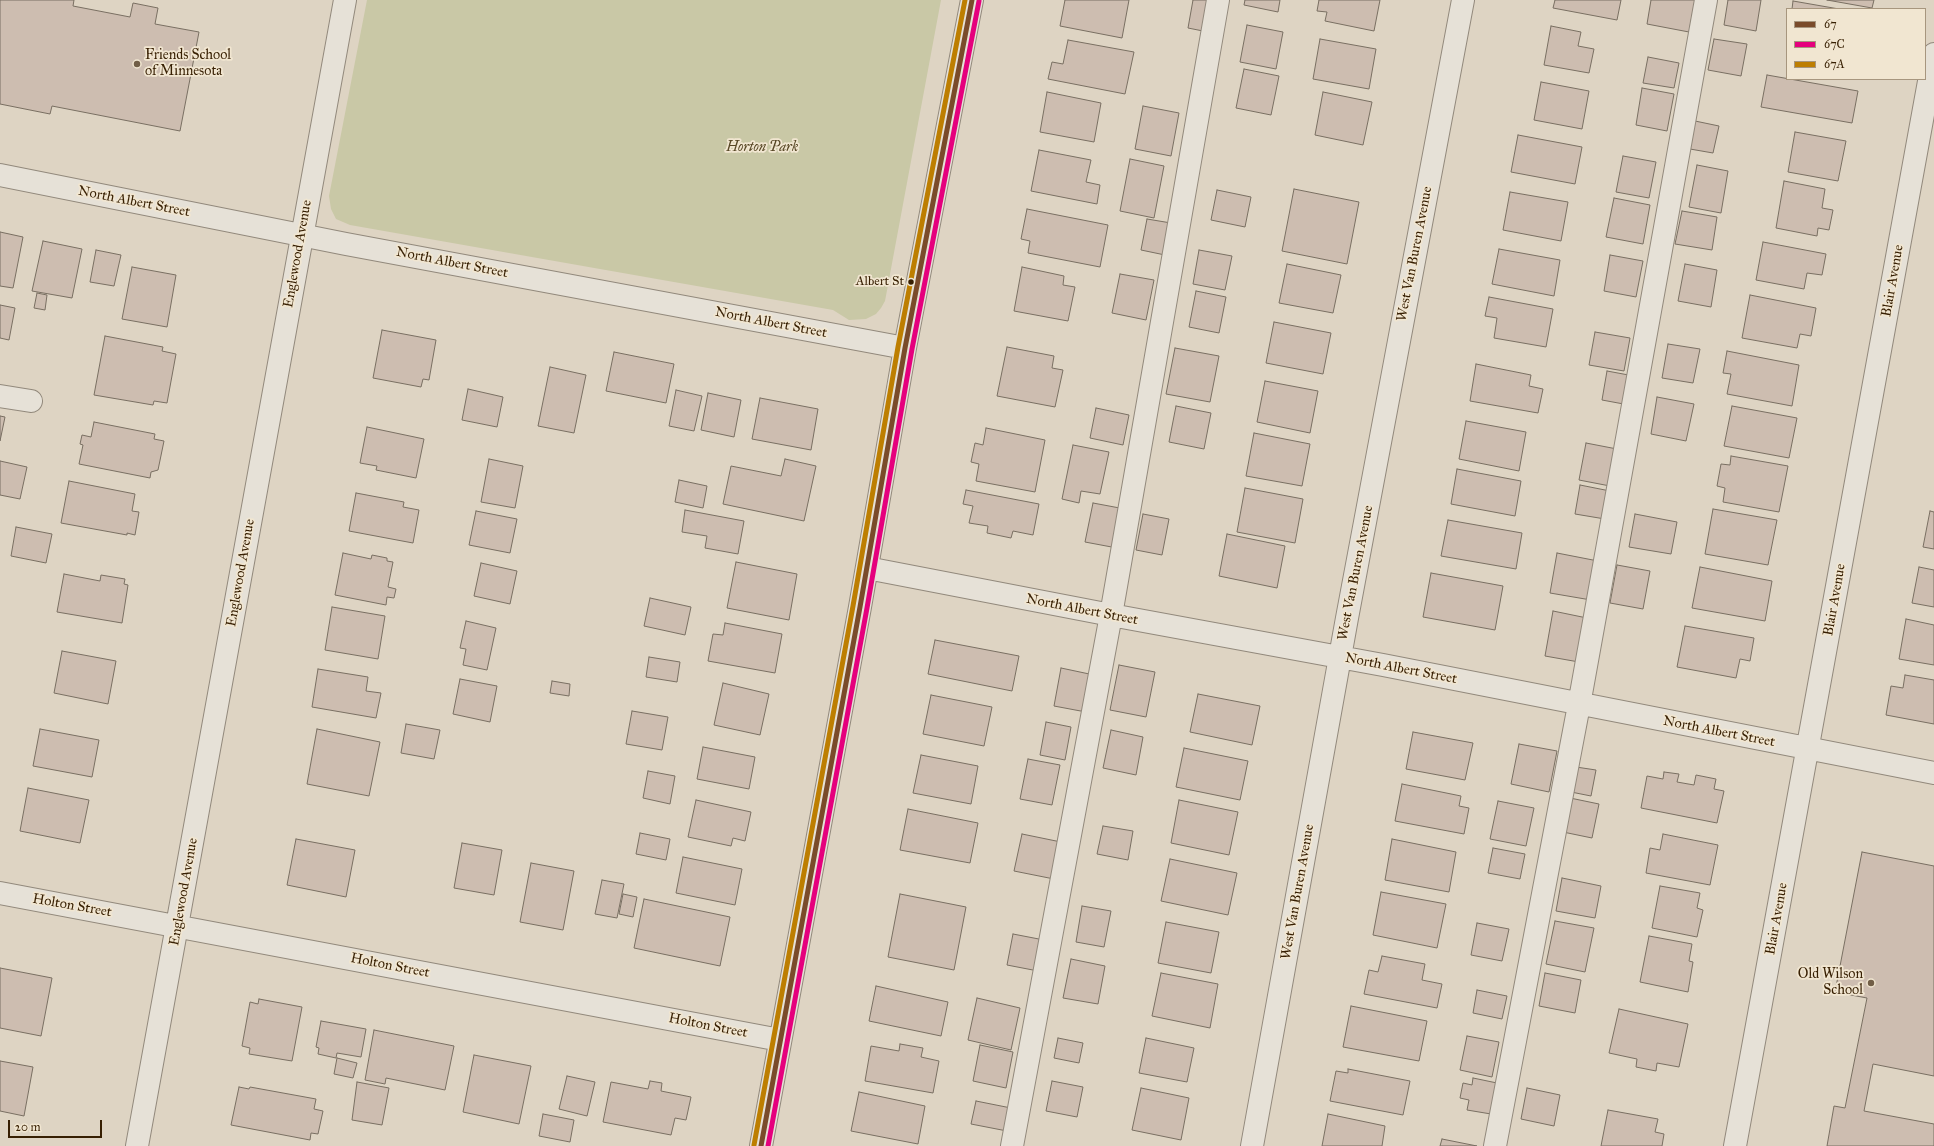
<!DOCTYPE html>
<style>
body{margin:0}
#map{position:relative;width:1934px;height:1146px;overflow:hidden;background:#ded4c3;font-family:"IM FELL Great Primer",serif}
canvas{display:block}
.legend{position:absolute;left:1786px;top:8px;width:140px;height:72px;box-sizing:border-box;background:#f1e6d1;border:1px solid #a7967e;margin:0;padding:5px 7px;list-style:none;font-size:12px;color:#371f02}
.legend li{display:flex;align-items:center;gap:8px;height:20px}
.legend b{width:20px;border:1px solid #a7967e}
.scale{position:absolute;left:8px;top:1120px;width:94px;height:18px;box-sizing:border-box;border:2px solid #371f02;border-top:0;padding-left:5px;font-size:12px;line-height:14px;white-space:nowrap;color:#371f02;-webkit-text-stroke:3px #f1e6d1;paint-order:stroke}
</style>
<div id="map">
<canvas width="1934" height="1146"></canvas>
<ul class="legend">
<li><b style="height:5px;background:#7a4b2a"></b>67</li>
<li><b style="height:5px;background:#e5007d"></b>67C</li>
<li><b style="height:5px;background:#bd7e01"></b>67A</li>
</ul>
<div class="scale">20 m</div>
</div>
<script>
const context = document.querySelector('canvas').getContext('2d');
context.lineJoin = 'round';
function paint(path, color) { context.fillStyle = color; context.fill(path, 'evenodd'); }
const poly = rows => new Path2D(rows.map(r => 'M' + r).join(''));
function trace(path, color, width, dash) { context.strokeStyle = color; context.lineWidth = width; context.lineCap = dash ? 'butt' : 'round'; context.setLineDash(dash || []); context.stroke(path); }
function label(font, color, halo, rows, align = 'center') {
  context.font = font + ' "IM FELL Great Primer",serif'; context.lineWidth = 3.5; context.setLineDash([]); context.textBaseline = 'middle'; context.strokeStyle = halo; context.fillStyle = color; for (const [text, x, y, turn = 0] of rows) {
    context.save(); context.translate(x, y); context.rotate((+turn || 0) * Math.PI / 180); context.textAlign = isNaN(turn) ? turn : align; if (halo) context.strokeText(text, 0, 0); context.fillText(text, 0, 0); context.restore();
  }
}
const green = poly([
 [367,0,941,0,885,301,881,308,876,314,866,319,849,320,833,310,350,225,336,219,331,209,329,196]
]);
const building = poly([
 [0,0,74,0,73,6,130,17,133,3,158,8,155,24,199,32,180,131,52,106,50,114,0,104,0,0],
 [1065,0,1129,0,1122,38,1060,26,1065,0],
 [1193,0,1214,0,1208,32,1188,28,1193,0],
 [1245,0,1280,0,1278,12,1244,5,1245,0],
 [1319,0,1380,0,1374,31,1325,21,1327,12,1317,11,1319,0],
 [1555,0,1621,0,1617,20,1553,8,1555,0],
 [1651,0,1695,0,1689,32,1647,24,1651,0],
 [1728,0,1761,0,1756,31,1724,25,1728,0],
 [1827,0,1874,0,1872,8,1827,0],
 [1793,1,1839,9,1792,9,1793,1],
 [1247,25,1283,32,1276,69,1240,62,1247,25],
 [1551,26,1581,32,1578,46,1594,49,1589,73,1544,65,1551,26],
 [1320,39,1376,49,1369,89,1313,79,1320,39],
 [1714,39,1747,44,1741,76,1708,70,1714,39],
 [1068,40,1134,52,1125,94,1048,79,1052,62,1063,64,1068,40],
 [1648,57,1679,63,1674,88,1643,83,1648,57],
 [1244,69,1279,76,1271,115,1236,108,1244,69],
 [1767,75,1858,91,1852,123,1761,107,1767,75],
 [1541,82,1589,91,1582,129,1534,120,1541,82],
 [1642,88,1674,94,1667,131,1636,125,1642,88],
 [1047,92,1101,103,1094,142,1040,132,1047,92],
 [1323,92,1372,102,1363,145,1315,135,1323,92],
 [1143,106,1179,113,1171,156,1135,149,1143,106],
 [1695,121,1719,126,1713,153,1690,149,1695,121],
 [1795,132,1846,141,1838,181,1788,172,1795,132],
 [1518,135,1582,147,1575,184,1511,172,1518,135],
 [1039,150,1091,160,1086,182,1100,185,1097,204,1031,191,1039,150],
 [1623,156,1656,162,1649,198,1616,192,1623,156],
 [1130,159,1164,166,1154,218,1120,211,1130,159],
 [1697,165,1728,171,1721,213,1689,207,1697,165],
 [1784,181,1825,189,1822,208,1833,210,1829,230,1818,228,1817,236,1776,228,1784,181],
 [1294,189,1359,202,1347,264,1282,251,1294,189],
 [1217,190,1251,197,1245,227,1211,220,1217,190],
 [1510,192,1568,202,1561,241,1503,230,1510,192],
 [1614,198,1650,205,1643,244,1606,237,1614,198],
 [1027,209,1108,225,1100,267,1028,253,1030,241,1021,239,1027,209],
 [1682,211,1717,217,1712,250,1675,244,1682,211],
 [1147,219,1171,223,1165,255,1141,250,1147,219],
 [0,232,23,237,13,288,0,286,0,232],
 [43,241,82,249,72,298,32,291,43,241],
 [1763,242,1826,254,1822,275,1807,273,1804,289,1756,280,1763,242],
 [1499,249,1560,260,1554,296,1492,284,1499,249],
 [96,250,121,255,114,286,90,282,96,250],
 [1199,250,1232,256,1225,290,1193,284,1199,250],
 [1610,255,1643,261,1636,297,1604,291,1610,255],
 [1287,264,1341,275,1333,313,1279,303,1287,264],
 [1685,264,1717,270,1711,307,1678,301,1685,264],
 [132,267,176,275,167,327,122,319,132,267],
 [1022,267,1064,276,1063,285,1075,287,1068,321,1014,311,1022,267],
 [1120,274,1154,280,1146,320,1112,313,1120,274],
 [1196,291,1226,297,1219,333,1189,327,1196,291],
 [37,293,47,295,45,310,34,308,37,293],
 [1750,295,1816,308,1811,336,1800,334,1797,348,1742,338,1750,295],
 [1489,297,1553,309,1546,347,1494,338,1497,318,1485,316,1489,297],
 [0,305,15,308,9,340,0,338,0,305],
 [1274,322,1331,333,1323,374,1266,363,1274,322],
 [382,330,436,340,429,380,423,379,421,387,373,378,382,330],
 [1595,332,1630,338,1624,371,1589,365,1595,332],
 [105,336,163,347,162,351,176,354,167,403,154,401,153,405,94,395,105,336],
 [1668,344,1700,349,1693,383,1662,378,1668,344],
 [1007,347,1054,356,1052,368,1063,370,1055,407,997,396,1007,347],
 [1175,348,1219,356,1210,402,1166,394,1175,348],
 [1727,351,1799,365,1792,406,1727,394,1731,374,1723,373,1727,351],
 [614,352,674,364,666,403,606,391,614,352],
 [1476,364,1531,375,1529,386,1543,389,1538,413,1470,401,1476,364],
 [550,367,586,375,574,433,538,426,550,367],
 [1607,371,1634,376,1629,405,1602,400,1607,371],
 [1265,381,1318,391,1310,433,1257,422,1265,381],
 [468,389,503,397,497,427,462,420,468,389],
 [676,390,702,396,694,431,669,426,676,390],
 [708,393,741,400,734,437,701,430,708,393],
 [1657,397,1694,404,1686,441,1651,434,1657,397],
 [760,398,818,409,811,450,752,439,760,398],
 [1176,406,1211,413,1204,449,1169,442,1176,406],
 [1732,406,1797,418,1789,458,1724,446,1732,406],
 [1096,408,1129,415,1123,445,1090,438,1096,408],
 [0,416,5,417,0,441,0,416],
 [1466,421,1526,432,1519,471,1459,459,1466,421],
 [94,422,155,434,154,439,164,441,158,470,151,472,150,478,79,464,83,445,80,444,82,435,91,437,94,422],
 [367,427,424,439,416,478,376,470,377,466,360,463,367,427],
 [986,428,1045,440,1035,492,976,481,979,464,971,462,975,443,983,445,986,428],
 [1254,433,1310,444,1302,486,1246,476,1254,433],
 [1586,443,1617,449,1610,486,1579,480,1586,443],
 [1073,445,1109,452,1100,494,1081,491,1079,503,1062,499,1073,445],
 [1731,456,1788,466,1779,512,1723,502,1725,488,1717,486,1721,464,1730,465,1731,456],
 [489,459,523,466,515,508,481,502,489,459],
 [785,459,816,466,804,521,723,504,731,466,781,476,785,459],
 [0,461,27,467,20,499,0,495,0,461],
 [1457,469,1521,481,1515,516,1451,504,1457,469],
 [679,480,707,486,703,508,675,502,679,480],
 [69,481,135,494,132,511,139,512,135,535,127,533,127,535,61,523,69,481],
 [1580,485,1610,491,1605,519,1575,514,1580,485],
 [1245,488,1303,499,1295,543,1237,532,1245,488],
 [966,490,1039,504,1033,535,1013,531,1011,538,987,533,988,526,969,523,973,506,963,504,966,490],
 [356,493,404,502,403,507,419,510,413,543,349,531,356,493],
 [1093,503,1125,509,1117,548,1085,542,1093,503],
 [1713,509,1777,520,1768,565,1705,554,1713,509],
 [685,510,744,521,738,554,705,548,707,536,682,532,685,510],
 [476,511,517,519,510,553,469,545,476,511],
 [1930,511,1934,512,1934,549,1923,547,1930,511],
 [1143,514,1169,519,1162,555,1136,550,1143,514],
 [1635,514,1677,522,1671,554,1629,547,1635,514],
 [1448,520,1522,533,1516,569,1441,556,1448,520],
 [16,527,52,534,46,563,11,556,16,527],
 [1227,534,1285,546,1277,588,1219,576,1227,534],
 [343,553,371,559,372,555,387,558,387,561,393,562,388,587,396,589,394,598,387,597,386,605,335,595,343,553],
 [1557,553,1598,561,1591,600,1550,593,1557,553],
 [736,562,797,574,789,620,727,608,736,562],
 [481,563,517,571,510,604,474,596,481,563],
 [1617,565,1650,571,1643,609,1610,603,1617,565],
 [1700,567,1772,581,1765,621,1692,608,1700,567],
 [1919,567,1934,570,1934,607,1912,603,1919,567],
 [1431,573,1503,586,1495,630,1423,617,1431,573],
 [64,574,100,581,101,575,125,579,124,584,128,585,122,623,57,612,64,574],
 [650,598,691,607,685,635,644,626,650,598],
 [332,607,385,616,378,659,325,650,332,607],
 [1553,611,1587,618,1579,662,1545,656,1553,611],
 [1906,619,1934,625,1934,665,1899,659,1906,619],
 [466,621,496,628,487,670,463,665,466,649,460,648,466,621],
 [725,623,782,634,775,673,708,661,713,634,723,635,725,623],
 [1685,626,1754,638,1750,661,1740,659,1736,678,1677,667,1685,626],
 [935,640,1019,656,1012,691,928,674,935,640],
 [62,651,116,661,108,704,54,693,62,651],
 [649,657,680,662,677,682,646,677,649,657],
 [1119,665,1155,672,1146,717,1110,710,1119,665],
 [1061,668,1094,675,1086,712,1054,706,1061,668],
 [318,669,368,677,366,691,381,693,376,718,312,707,318,669],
 [1905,675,1934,680,1934,724,1886,715,1891,686,1903,688,1905,675],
 [460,679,497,686,490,722,453,714,460,679],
 [552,681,570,684,569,696,550,693,552,681],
 [723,683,769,694,760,735,714,725,723,683],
 [1198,694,1260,706,1252,745,1190,732,1198,694],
 [931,695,992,707,984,746,923,734,931,695],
 [632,711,668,717,662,750,626,744,632,711],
 [1046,722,1071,727,1065,760,1040,755,1046,722],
 [406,724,440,730,434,759,401,753,406,724],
 [40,729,99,740,92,777,33,766,40,729],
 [317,729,380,742,369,796,307,784,317,729],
 [1111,730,1143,737,1136,775,1103,768,1111,730],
 [1413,732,1473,743,1465,780,1406,769,1413,732],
 [1519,744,1557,751,1549,792,1511,784,1519,744],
 [703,747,755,757,749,789,697,779,703,747],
 [1184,748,1248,761,1240,800,1176,787,1184,748],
 [921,755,978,766,971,804,913,793,921,755],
 [1028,759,1060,765,1052,805,1020,799,1028,759],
 [1576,767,1596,770,1591,796,1571,792,1576,767],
 [648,771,675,776,670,804,643,798,648,771],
 [1664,772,1679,774,1677,782,1694,785,1696,775,1716,779,1714,789,1724,791,1717,823,1641,808,1647,776,1663,779,1664,772],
 [1402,784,1461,796,1459,806,1469,808,1464,834,1395,821,1402,784],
 [28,788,89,800,80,843,20,831,28,788],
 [1570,798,1599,804,1592,838,1563,832,1570,798],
 [696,800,751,812,745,841,733,838,731,846,688,837,696,800],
 [1179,800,1238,812,1229,855,1171,843,1179,800],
 [1498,801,1534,808,1526,846,1490,839,1498,801],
 [908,809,978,823,970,863,900,850,908,809],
 [1103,826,1133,831,1128,860,1097,854,1103,826],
 [640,833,670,839,666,860,636,854,640,833],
 [1022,834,1061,842,1054,879,1014,871,1022,834],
 [1663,834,1718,845,1710,885,1646,873,1650,848,1660,850,1663,834],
 [296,839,355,850,346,897,287,885,296,839],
 [1392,839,1456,852,1449,892,1385,880,1392,839],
 [462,843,502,850,494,895,454,888,462,843],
 [1493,848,1525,854,1520,879,1488,873,1493,848],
 [1862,852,1934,866,1934,1076,1873,1064,1864,1111,1934,1124,1934,1146,1827,1146,1834,1106,1845,1108,1867,998,1835,992,1862,852],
 [683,857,742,869,735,905,676,893,683,857],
 [1170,859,1237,873,1228,915,1161,901,1170,859],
 [531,863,574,871,563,930,520,922,531,863],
 [1562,878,1601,886,1595,918,1556,911,1562,878],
 [602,880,624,884,617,918,595,914,602,880],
 [1660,886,1700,893,1697,908,1703,910,1697,937,1652,928,1660,886],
 [1381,892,1446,904,1437,948,1373,935,1381,892],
 [623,894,637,897,633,917,619,914,623,894],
 [900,894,966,907,954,970,888,957,900,894],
 [644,899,730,917,720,966,634,948,644,899],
 [1082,906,1111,911,1104,947,1076,942,1082,906],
 [1555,921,1594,928,1585,972,1546,964,1555,921],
 [1166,922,1219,932,1211,973,1158,963,1166,922],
 [1477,923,1509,929,1502,961,1471,955,1477,923],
 [1013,934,1044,940,1038,971,1007,965,1013,934],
 [1649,936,1692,944,1689,961,1693,962,1688,992,1640,982,1649,936],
 [1382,956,1425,964,1422,980,1442,984,1437,1008,1364,994,1369,970,1378,972,1382,956],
 [1071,959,1105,966,1098,1004,1063,998,1071,959],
 [0,968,52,978,41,1036,0,1028,0,968],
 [1161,973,1218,984,1210,1028,1152,1016,1161,973],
 [1545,973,1581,980,1575,1013,1539,1006,1545,973],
 [876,986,948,1002,941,1036,869,1021,876,986],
 [1477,990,1507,996,1502,1019,1473,1013,1477,990],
 [977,998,1020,1008,1011,1050,968,1040,977,998],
 [259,999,302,1007,292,1061,249,1054,250,1048,242,1046,250,1002,258,1004,259,999],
 [1351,1006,1427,1021,1419,1061,1343,1047,1351,1006],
 [1619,1009,1688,1024,1679,1067,1657,1063,1656,1071,1636,1067,1637,1059,1609,1053,1619,1009],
 [321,1021,366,1029,361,1057,337,1053,336,1058,318,1054,319,1048,316,1047,321,1021],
 [374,1030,454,1046,445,1090,386,1078,385,1084,365,1080,374,1030],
 [1467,1036,1499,1042,1492,1077,1460,1070,1467,1036],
 [1058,1038,1083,1043,1079,1063,1054,1058,1058,1038],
 [1146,1038,1194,1048,1187,1082,1139,1073,1146,1038],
 [900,1044,923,1048,921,1057,939,1061,933,1093,865,1081,871,1046,899,1051,900,1044],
 [980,1045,1013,1052,1006,1088,973,1081,980,1045],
 [474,1055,531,1066,519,1124,463,1112,474,1055],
 [337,1058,357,1063,353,1078,334,1074,337,1058],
 [0,1061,33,1067,24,1116,0,1111,0,1061],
 [1348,1069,1410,1081,1403,1115,1330,1101,1336,1071,1348,1073,1348,1069],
 [567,1076,595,1082,587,1116,559,1109,567,1076],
 [1473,1078,1497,1083,1491,1114,1467,1110,1469,1100,1460,1098,1463,1083,1472,1085,1473,1078],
 [650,1081,662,1083,661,1091,691,1097,686,1120,675,1118,671,1135,603,1122,611,1082,648,1089,650,1081],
 [1052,1081,1083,1087,1077,1117,1046,1111,1052,1081],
 [357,1082,389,1088,382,1125,352,1120,357,1082],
 [239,1087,249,1089,250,1087,316,1099,314,1109,323,1111,318,1134,311,1133,310,1140,231,1125,239,1087],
 [1141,1088,1189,1098,1181,1140,1132,1130,1141,1088],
 [1527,1088,1560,1095,1554,1126,1521,1119,1527,1088],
 [859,1092,925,1106,918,1144,851,1131,859,1092],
 [976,1101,1011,1108,1007,1131,971,1124,976,1101],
 [1608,1110,1658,1119,1655,1132,1664,1134,1662,1146,1601,1146,1608,1110],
 [543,1114,574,1120,570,1142,539,1136,543,1114],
 [1328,1114,1385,1126,1382,1146,1322,1146,1328,1114],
 [1442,1139,1477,1146,1440,1146,1442,1139]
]);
const minor = poly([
 [0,175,346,244,905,348],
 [0,396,31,401],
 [867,568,1111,615,1383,665,1934,773],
 [0,893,780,1040],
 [137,1146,345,0],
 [761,1146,860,607,905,348,972,0],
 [1012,1146,1111,615,1218,0],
 [1252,1146,1347,618,1463,0],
 [1495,1146,1579,705,1706,0],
 [1735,1146,1934,54]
]);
const bus1 = poly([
 [761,1146,860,607,905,348,972,0]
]);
const bus2 = poly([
 [768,1146,867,608,912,349,979,1]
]);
const bus3 = poly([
 [754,1145,853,606,898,347,965,0]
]);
const markers = [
 [137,64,4,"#715e46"],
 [911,282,3.5,"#371f02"],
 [1871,983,4,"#715e46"]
];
const busNames = [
 ["Albert St",904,282]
];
const poiNames = [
 ["Friends School",145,56],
 ["of Minnesota",145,72],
 ["Old Wilson",1863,975,"right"],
 ["School",1863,991,"right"]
];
const parkNames = [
 ["Horton Park",762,148]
];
const streetNames = [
 ["North Albert Street",134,202,11],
 ["Englewood Avenue",298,254,-80],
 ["West Van Buren Avenue",1415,254,-79],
 ["North Albert Street",452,263,11],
 ["Blair Avenue",1893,281,-80],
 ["North Albert Street",771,323,11],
 ["Englewood Avenue",241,573,-80],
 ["West Van Buren Avenue",1356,573,-79],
 ["Blair Avenue",1835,600,-80],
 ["North Albert Street",1082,610,11],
 ["North Albert Street",1401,669,11],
 ["North Albert Street",1719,732,11],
 ["Englewood Avenue",184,892,-80],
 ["West Van Buren Avenue",1298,892,-80],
 ["Holton Street",72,906,10],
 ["Blair Avenue",1777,919,-80],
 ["Holton Street",390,966,11],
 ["Holton Street",708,1026,11]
];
paint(green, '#c9c8a6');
paint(building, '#cdbdb0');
trace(building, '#796f62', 1);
trace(minor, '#92897c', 24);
trace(minor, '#e6e1d7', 22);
trace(bus1, '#7a4b2a', 5);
trace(bus2, '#e5007d', 5);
trace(bus3, '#bd7e01', 5);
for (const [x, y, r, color] of markers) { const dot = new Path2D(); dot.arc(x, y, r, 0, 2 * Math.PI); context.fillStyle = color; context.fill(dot); trace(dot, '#f1e6d1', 1.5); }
label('13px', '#371f02', '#f1e6d1', busNames, 'right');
label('14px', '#371f02', '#f1e6d1', poiNames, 'left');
label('italic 14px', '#574725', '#f1e6d1', parkNames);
label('14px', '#371f02', '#f1e6d1', streetNames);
</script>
